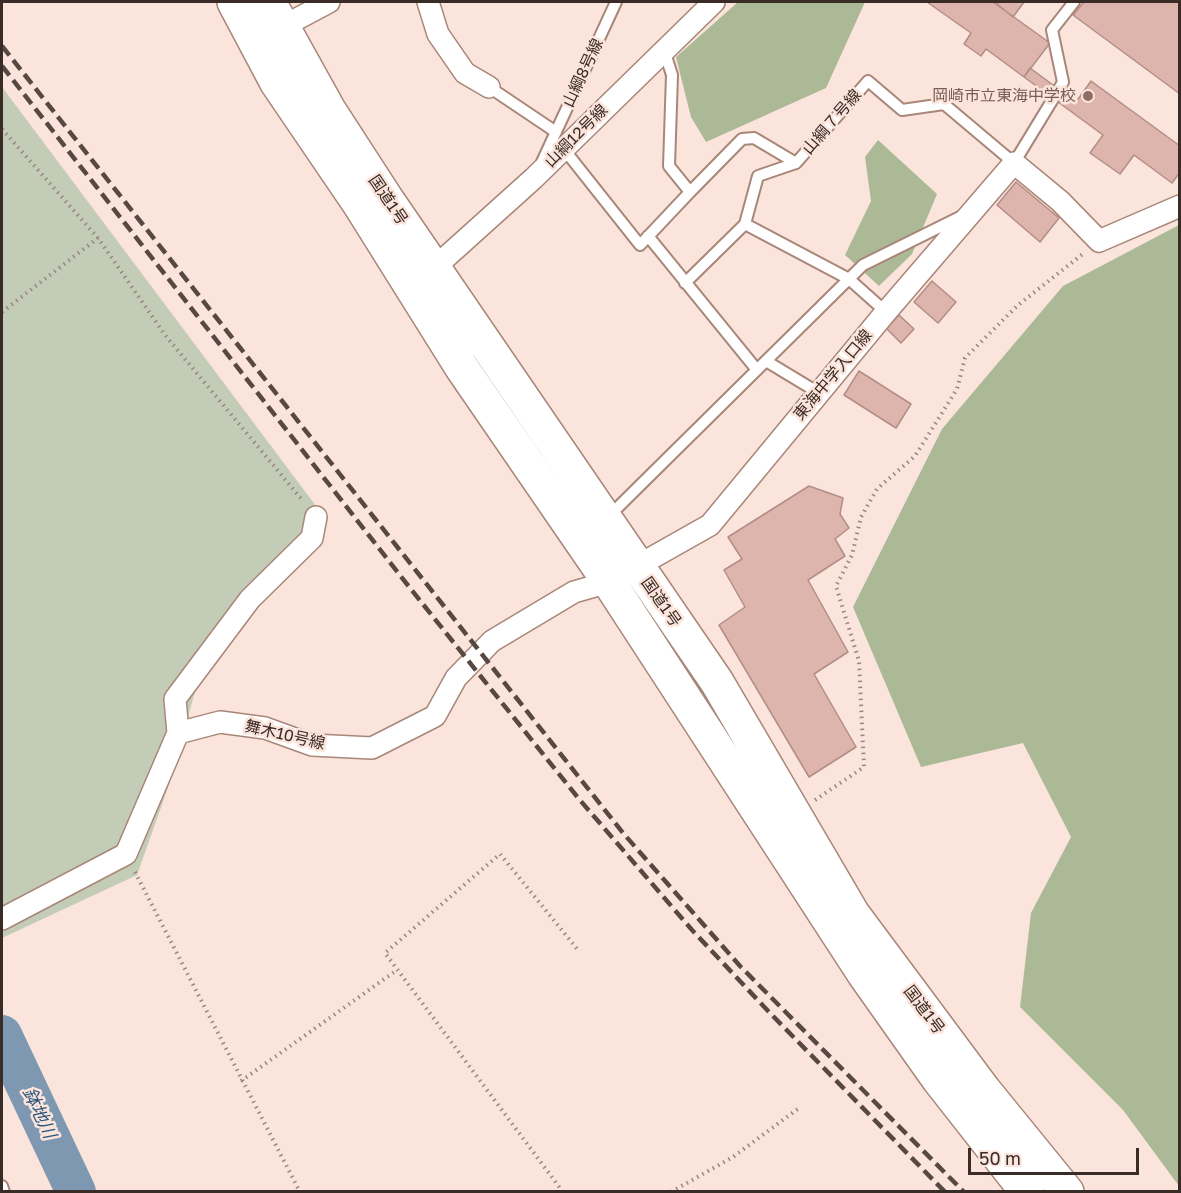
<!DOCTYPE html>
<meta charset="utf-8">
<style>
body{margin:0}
#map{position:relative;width:1181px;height:1193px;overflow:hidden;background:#fbe4db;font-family:"Golos Text",sans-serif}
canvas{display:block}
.frame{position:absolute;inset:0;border:3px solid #392b25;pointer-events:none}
.scale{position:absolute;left:968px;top:1148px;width:171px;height:27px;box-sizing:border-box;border:3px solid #392b25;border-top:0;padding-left:8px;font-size:18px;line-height:21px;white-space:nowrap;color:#392b25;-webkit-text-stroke:4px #fbe4db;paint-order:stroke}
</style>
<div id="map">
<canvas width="1181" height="1193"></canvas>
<div class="frame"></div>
<div class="scale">50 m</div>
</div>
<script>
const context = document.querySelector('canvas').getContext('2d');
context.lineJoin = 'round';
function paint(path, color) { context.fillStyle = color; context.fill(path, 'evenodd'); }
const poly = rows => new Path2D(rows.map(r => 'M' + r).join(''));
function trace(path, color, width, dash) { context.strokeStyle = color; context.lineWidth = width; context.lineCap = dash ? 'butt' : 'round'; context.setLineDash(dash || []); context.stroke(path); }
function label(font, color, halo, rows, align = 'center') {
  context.font = font + ' "Golos Text","Noto Sans JP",sans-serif'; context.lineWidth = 5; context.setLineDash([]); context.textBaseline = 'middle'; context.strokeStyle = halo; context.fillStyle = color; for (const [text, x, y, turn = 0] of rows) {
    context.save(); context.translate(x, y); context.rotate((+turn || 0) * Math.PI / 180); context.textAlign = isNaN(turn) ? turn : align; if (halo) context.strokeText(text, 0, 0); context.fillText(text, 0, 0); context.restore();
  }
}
const green = poly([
 [2,87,325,518,234,621,194,695,171,779,137,875,2,938]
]);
const forest = poly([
 [738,2,865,2,826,88,706,142,691,117,676,57],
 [878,140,937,194,912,254,879,286,845,255,871,201,865,157],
 [1179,225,1179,1186,1123,1110,1020,1007,1031,913,1071,837,1023,743,921,767,853,607,942,429,1063,286]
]);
const river = poly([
 [2,1035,76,1192]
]);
const building = poly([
 [927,2,993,2,1050,43,1024,77,986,49,981,56,964,44,971,33,927,2],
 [999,2,1024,2,1013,17,997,4,999,2],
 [1084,2,1180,2,1180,94,1073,15,1084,2],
 [1030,68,1076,102,1091,81,1180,146,1180,172,1172,183,1134,155,1120,174,1090,153,1103,135,1024,77,1030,68],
 [1016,182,1059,218,1040,242,997,205,1016,182],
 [932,281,956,302,938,323,914,302,932,281],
 [899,315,914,329,901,343,886,328,899,315],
 [859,371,911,404,896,428,844,395,859,371],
 [809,486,843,498,840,514,849,528,835,539,845,556,808,580,848,652,814,674,856,747,809,777,719,625,745,607,724,570,742,559,728,537,809,486]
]);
const path = poly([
 [2,129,98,238,165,335,303,501],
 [2,312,98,238],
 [815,800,864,767,859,661,836,586,852,555,861,517,877,489,915,456,957,389,965,358,1017,306,1084,253],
 [135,872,300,1192],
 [241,1081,397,970],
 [563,1192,385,953,500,854,578,950],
 [671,1192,733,1157,799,1108]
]);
const lane = poly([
 [664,50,672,75,669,166,690,192,742,139,754,138,796,163,868,81,902,110,944,104,1014,163,1053,99],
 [489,87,556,132],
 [1059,89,1063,82,1052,30,1074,2],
 [563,148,640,245,690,192],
 [542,162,616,2],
 [745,224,849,279,886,312],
 [648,236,757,370],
 [685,283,745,224,758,176,796,163],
 [766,361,819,393],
 [609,516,863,265,962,216],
 [2,1186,4,1192]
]);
const street = poly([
 [428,2,438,34,465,73,489,87],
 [282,27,329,2],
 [434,268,534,178,714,2],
 [178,733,220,722,265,728,312,745,372,748,435,716,456,678,492,641,574,592,609,582,710,525,886,312,1014,163,1060,201,1099,241,1180,206],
 [2,919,126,854,178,733,175,699,250,599,312,538,316,517]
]);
const highway = poly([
 [234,2,277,83,360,205,462,368,609,582,864,974,939,1080,1027,1192],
 [269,2,329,110,386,198,717,682,853,914,984,1090,1067,1192]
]);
const rail = poly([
 [2,46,623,833,740,966,964,1192],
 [2,66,410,588,579,799,692,930,770,1013,945,1192]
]);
const markers = [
 [1088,96,6,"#8d6e63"]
];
const streetNames = [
 ["山綱8号線",583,73,-65],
 ["山綱７号線",832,122,-49],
 ["山綱12号線",576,136,-45],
 ["国道1号",388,200,56],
 ["東海中学入口線",833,375,-50],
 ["国道1号",661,602,55],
 ["舞木10号線",285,735,13],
 ["国道1号",924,1010,53]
];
const educationNames = [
 ["岡崎市立東海中学校",1076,96]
];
const waterNames = [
 ["鉢地川",39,1113,65]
];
paint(green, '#c3ccb6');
paint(forest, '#abb997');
trace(river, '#7e98b2', 40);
paint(building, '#ddb5ad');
trace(building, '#b28d86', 1.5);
trace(lane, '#a88678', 14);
trace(street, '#a88678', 24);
trace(highway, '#a88678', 36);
trace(path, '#99877f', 4, [1.5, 4.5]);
trace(lane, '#fff', 10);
trace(street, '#fff', 21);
trace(highway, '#fff', 33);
trace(rail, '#584842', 4.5, [12, 6]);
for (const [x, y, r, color] of markers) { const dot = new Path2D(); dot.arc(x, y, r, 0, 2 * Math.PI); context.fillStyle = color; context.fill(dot); trace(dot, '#fbe4db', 2); }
label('16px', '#392b25', '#fbe4db', streetNames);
label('16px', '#785e54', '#fbe4db', educationNames, 'right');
label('italic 18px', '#2c577d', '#fbe4db', waterNames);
</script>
